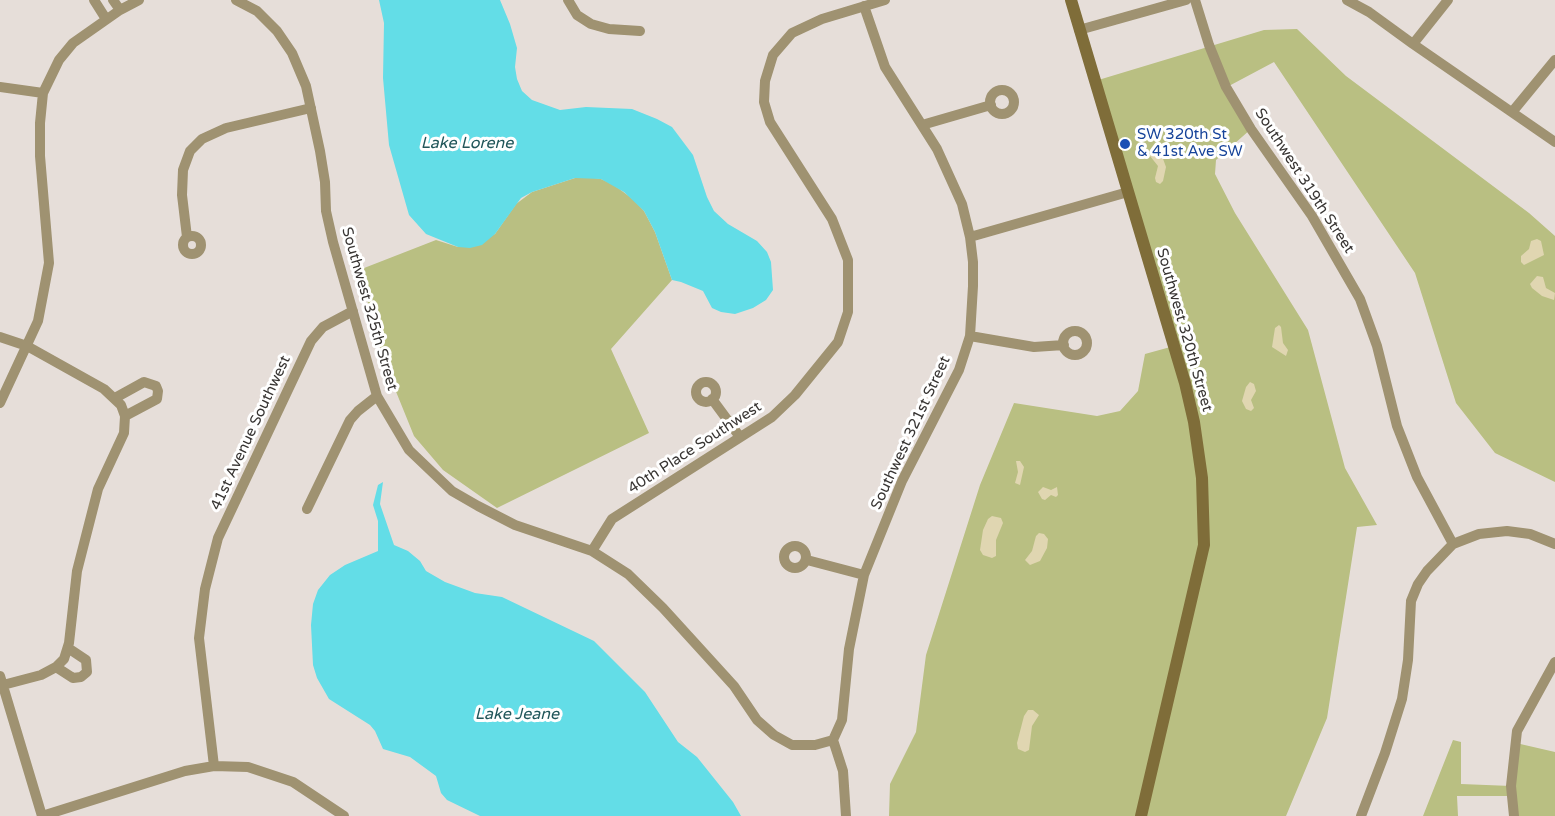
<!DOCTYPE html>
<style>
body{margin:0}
canvas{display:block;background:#e6ded9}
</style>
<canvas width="1555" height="816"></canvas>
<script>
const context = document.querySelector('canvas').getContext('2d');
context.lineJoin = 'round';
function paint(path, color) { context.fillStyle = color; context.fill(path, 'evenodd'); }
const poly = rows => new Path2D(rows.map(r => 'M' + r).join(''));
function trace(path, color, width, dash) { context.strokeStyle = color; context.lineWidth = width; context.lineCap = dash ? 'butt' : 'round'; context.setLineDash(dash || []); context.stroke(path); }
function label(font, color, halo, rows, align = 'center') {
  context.font = font + ' "Varela Round",sans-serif'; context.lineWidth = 6; context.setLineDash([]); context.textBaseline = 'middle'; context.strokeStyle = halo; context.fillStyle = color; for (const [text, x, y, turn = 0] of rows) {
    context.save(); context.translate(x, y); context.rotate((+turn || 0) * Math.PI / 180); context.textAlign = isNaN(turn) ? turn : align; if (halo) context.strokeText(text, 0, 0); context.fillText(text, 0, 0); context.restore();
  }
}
const green = poly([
 [1297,29,1346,76,1529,213,1555,236,1555,482,1495,453,1456,403,1415,273,1274,62,1227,87,1251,129,1216,160,1215,174,1235,213,1308,330,1345,468,1377,525,1357,527,1327,718,1286,816,889,816,890,784,916,732,926,655,980,485,1014,403,1097,416,1120,411,1138,391,1145,354,1174,346,1095,81,1264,30],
 [588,177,601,179,614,185,634,200,644,211,655,232,672,280,611,349,649,433,497,508,443,470,414,436,384,362,359,270,436,240,458,247,495,234,516,204,532,192,575,178],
 [1453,740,1461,742,1461,784,1511,786,1516,743,1555,752,1555,816,1514,816,1510,796,1457,796,1458,816,1423,816]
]);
const sand = poly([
 [1155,145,1162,148,1162,156,1166,167,1163,181,1160,184,1156,182,1155,178,1158,166,1150,156,1151,150],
 [1537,239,1541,241,1544,255,1524,265,1521,262,1521,256,1529,249,1531,241],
 [1537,276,1543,277,1546,288,1555,293,1554,300,1542,296,1532,288,1530,284],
 [1279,325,1281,327,1283,343,1288,350,1286,356,1272,347,1275,328],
 [1250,382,1254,384,1256,391,1251,400,1254,408,1251,411,1246,409,1242,401,1246,387],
 [1016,461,1020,461,1024,467,1020,485,1015,483,1018,472],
 [1043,487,1051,490,1057,487,1058,495,1056,497,1051,495,1045,500,1042,499,1038,492],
 [992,516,1001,518,1003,523,996,540,996,556,992,558,983,555,980,550,983,530,988,519],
 [1039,533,1044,534,1048,539,1047,548,1040,561,1030,565,1025,560,1032,551,1036,536],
 [1028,710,1033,710,1039,715,1032,726,1029,750,1025,752,1018,749,1017,743,1024,716]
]);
const water = poly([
 [379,0,500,0,510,24,517,48,515,67,517,79,522,91,532,100,560,110,586,107,632,109,657,119,672,127,693,155,707,197,714,211,728,224,757,241,767,252,771,262,773,290,766,300,753,308,735,314,721,312,712,308,703,291,681,282,672,280,655,232,644,211,624,192,601,179,575,178,532,192,521,198,495,234,482,245,470,248,458,247,426,234,409,215,389,145,383,78,384,23],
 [383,482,380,504,394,545,408,551,420,561,426,571,445,582,475,593,502,597,594,641,645,692,678,742,697,757,733,802,741,816,480,816,447,800,441,793,436,776,410,757,383,749,375,731,370,725,329,699,317,678,313,665,311,625,313,604,318,590,330,575,345,565,378,551,378,521,373,505,378,485]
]);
const minor = poly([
 [94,0,106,19],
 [113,0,120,10],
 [236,0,257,11,277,31,292,53,306,86,320,151,325,182,326,211,333,242,377,396,409,450,452,491,478,506,515,525,592,551,628,574,663,608,734,686,757,720,774,735,792,745,815,745,833,740],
 [568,0,577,15,591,24,609,29,640,31],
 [1195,0,1209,45,1226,87,1251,129,1312,216,1360,299,1377,346,1397,426,1417,477,1453,544],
 [1347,0,1369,12,1413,44,1448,0],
 [1079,30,1186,0],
 [1413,44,1555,142],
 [0,87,43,93,59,60,73,43,120,10,139,0],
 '990 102a12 12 0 1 1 24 0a12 12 0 1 1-24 0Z',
 [1513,111,1555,60],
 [922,125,991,105],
 '183 245a9 9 0 1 1 18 0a9 9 0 1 1-18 0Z',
 [187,237,182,195,183,170,190,151,202,139,226,128,311,108],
 [970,237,1128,192],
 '1063 343a12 12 0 1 1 24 0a12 12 0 1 1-24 0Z',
 [970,336,1034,347,1064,345],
 [0,337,27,346,104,389,121,405,125,416,124,433,98,489,77,571,69,643,64,659,56,667,41,675,3,685],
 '696 392a10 10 0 1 1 20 0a10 10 0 1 1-20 0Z',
 [115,398,144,382,156,386,158,391,157,399,125,416],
 [712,399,740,437],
 [0,403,38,321,49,263,40,156,40,123,43,93],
 [307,509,350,420,358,411,377,396],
 '784 557a11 11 0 1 1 22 0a11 11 0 1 1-22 0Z',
 [592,551,612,519,772,417,795,395,838,342,848,312,848,260,832,219,770,122,764,102,765,81,773,55,792,33,822,19,885,0],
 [807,560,864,575],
 [56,667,73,678,81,677,87,672,86,660,68,648],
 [0,676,42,816],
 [214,766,199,638,205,589,218,538,311,341,323,327,353,311],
 [42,816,185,771,214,766,248,767,293,782,344,816],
 [846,816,843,771,833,740,842,720,849,649,864,575,902,481,959,370,970,336,973,286,973,262,970,237,962,204,937,149,885,67,864,6],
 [1361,816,1385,753,1402,699,1408,660,1411,601,1418,584,1427,571,1453,544,1479,534,1507,531,1530,534,1555,544],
 [1514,816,1511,786,1517,731,1555,662]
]);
const secondary = poly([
 [1071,0,1185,383,1194,422,1202,478,1204,545,1141,816]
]);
const markers = [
 [1125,144,6,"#1a4fb4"]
];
const transitNames = [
 ["SW 320th St",1137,135],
 ["& 41st Ave SW",1137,152]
];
const streetNames = [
 ["Southwest 319th Street",1304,181,57],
 ["Southwest 325th Street",369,309,74],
 ["Southwest 320th Street",1184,330,74],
 ["41st Avenue Southwest",251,433,-65],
 ["Southwest 321st Street",911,433,-65],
 ["40th Place Southwest",695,448,-33]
];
const waterNames = [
 ["Lake Lorene",467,144],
 ["Lake Jeane",517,715]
];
paint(green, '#b9bf82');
paint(sand, '#e0d6b1');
paint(water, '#63dde7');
trace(minor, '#9f9271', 10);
trace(secondary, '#7f6d39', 12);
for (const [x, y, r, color] of markers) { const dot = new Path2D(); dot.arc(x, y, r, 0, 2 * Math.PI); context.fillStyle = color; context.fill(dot); trace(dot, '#fff', 2); }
label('15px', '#164399', '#fff', transitNames, 'left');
label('15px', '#383533', '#fff', streetNames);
label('italic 16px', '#21565a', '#fff', waterNames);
</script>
